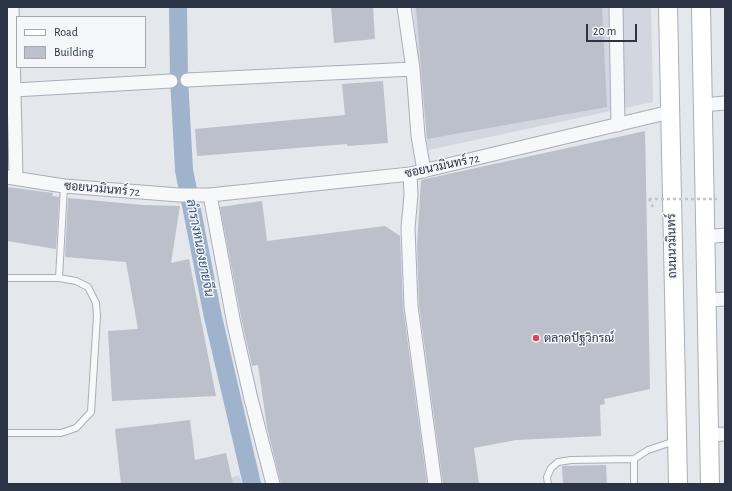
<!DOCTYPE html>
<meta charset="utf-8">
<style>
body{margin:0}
#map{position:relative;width:732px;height:491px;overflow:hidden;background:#e4e7ec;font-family:"Alegreya Sans",sans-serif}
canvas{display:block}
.frame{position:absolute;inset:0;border:8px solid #2b3445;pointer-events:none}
.legend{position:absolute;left:16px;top:16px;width:130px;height:52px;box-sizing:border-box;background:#f4f6f9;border:1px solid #a4a8b1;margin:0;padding:5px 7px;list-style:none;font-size:12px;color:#2b3445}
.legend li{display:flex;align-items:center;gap:8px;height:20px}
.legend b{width:20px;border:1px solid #a4a8b1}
.scale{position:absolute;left:586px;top:24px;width:51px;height:18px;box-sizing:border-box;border:2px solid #2b3445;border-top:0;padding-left:5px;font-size:12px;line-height:14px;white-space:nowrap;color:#2b3445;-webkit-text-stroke:3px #f4f6f9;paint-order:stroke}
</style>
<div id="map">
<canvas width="732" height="491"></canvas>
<div class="frame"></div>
<ul class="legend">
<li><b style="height:5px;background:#fff"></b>Road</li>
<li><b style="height:11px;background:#bbc0ca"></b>Building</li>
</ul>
<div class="scale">20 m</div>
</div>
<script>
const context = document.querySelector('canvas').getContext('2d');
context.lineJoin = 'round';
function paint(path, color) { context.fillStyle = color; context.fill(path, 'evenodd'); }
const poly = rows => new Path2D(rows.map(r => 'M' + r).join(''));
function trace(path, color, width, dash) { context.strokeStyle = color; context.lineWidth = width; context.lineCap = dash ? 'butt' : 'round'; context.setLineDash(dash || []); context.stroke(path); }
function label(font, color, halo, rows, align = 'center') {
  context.font = font + ' "Alegreya Sans",Sarabun,sans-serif'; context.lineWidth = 3; context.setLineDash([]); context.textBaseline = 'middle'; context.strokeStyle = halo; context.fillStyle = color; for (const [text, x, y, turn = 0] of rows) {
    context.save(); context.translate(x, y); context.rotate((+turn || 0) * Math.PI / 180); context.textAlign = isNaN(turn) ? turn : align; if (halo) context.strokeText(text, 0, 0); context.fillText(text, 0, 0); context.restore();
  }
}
const built = poly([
 [413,7,651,7,653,102,428,150],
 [239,475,242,484,215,484]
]);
const canal = poly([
 [178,7,179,78,184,170,213,317,252,484]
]);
const building = poly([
 [331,7,373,7,375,39,334,43],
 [416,7,602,7,607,107,427,139],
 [383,81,388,143,347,146,347,144,197,156,195,129,345,115,342,84],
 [645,131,650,389,604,399,605,404,600,405,601,436,516,440,474,448,479,484,443,484,419,305,417,245,421,180],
 [7,187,53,193,52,196,59,197,56,249,7,241],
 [68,198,143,205,180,206,171,263,189,259,216,396,112,401,108,331,138,329,126,262,65,257],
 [262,201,267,241,385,226,400,236,403,307,427,484,281,484,267,427,258,365,252,366,242,322,220,207],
 [190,420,195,460,226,453,233,484,121,484,115,429],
 [606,465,607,484,563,484,562,466]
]);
const path = poly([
 [649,199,654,209]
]);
const service = poly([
 [7,278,59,278,76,281,88,287,96,303,97,316,91,412,76,428,61,433,7,433],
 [59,278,64,186],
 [548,484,547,477,551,468,558,462,571,460,634,459],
 [634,484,634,459,648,450,675,441]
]);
const minor = poly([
 [12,7,16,177],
 [404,7,413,69,418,136,424,171],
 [616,7,618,125],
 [187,80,413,69],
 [14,90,171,81],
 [703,105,725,103],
 [410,174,411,195,408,228,411,306,435,484],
 [7,177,64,186,179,195,210,195,410,174,670,112],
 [210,195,234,324,251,399,273,484],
 [705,237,725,235],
 [706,300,725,299],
 [709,435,725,434]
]);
const secondary = poly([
 [668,7,678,484],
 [701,7,710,484]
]);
const pathBridge = poly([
 [649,199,717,199]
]);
const markers = [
 [536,338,4,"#d1495b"]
];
const streetNames = [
 ["ซอยนวมินทร์ 72",442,166,-12],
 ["ซอยนวมินทร์ 72",102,189,5],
 ["ถนนนวมินทร์",672,246,-91]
];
const poiNames = [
 ["ตลาดปัฐวิกรณ์",544,338]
];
const waterNames = [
 ["ลำรางหนองยายจีน",200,248,79]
];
paint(built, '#d2d6de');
trace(canal, '#9fb4cc', 18);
paint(building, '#bbc0ca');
trace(service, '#a9aeb7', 8);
trace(minor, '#a9aeb7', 15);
trace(secondary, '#a9aeb7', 20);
trace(path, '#c2c5cb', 2.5, [3, 3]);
trace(service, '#f7f8fa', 6);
trace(minor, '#f7f8fa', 13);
trace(secondary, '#fff', 18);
trace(pathBridge, '#c2c5cb', 2.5, [3, 3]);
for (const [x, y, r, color] of markers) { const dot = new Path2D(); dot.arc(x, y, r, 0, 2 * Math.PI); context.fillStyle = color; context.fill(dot); trace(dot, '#f4f6f9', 1.5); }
label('12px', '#2b3445', '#f4f6f9', streetNames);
label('12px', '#2b3445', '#f4f6f9', poiNames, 'left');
label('italic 13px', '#34527a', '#f4f6f9', waterNames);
</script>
